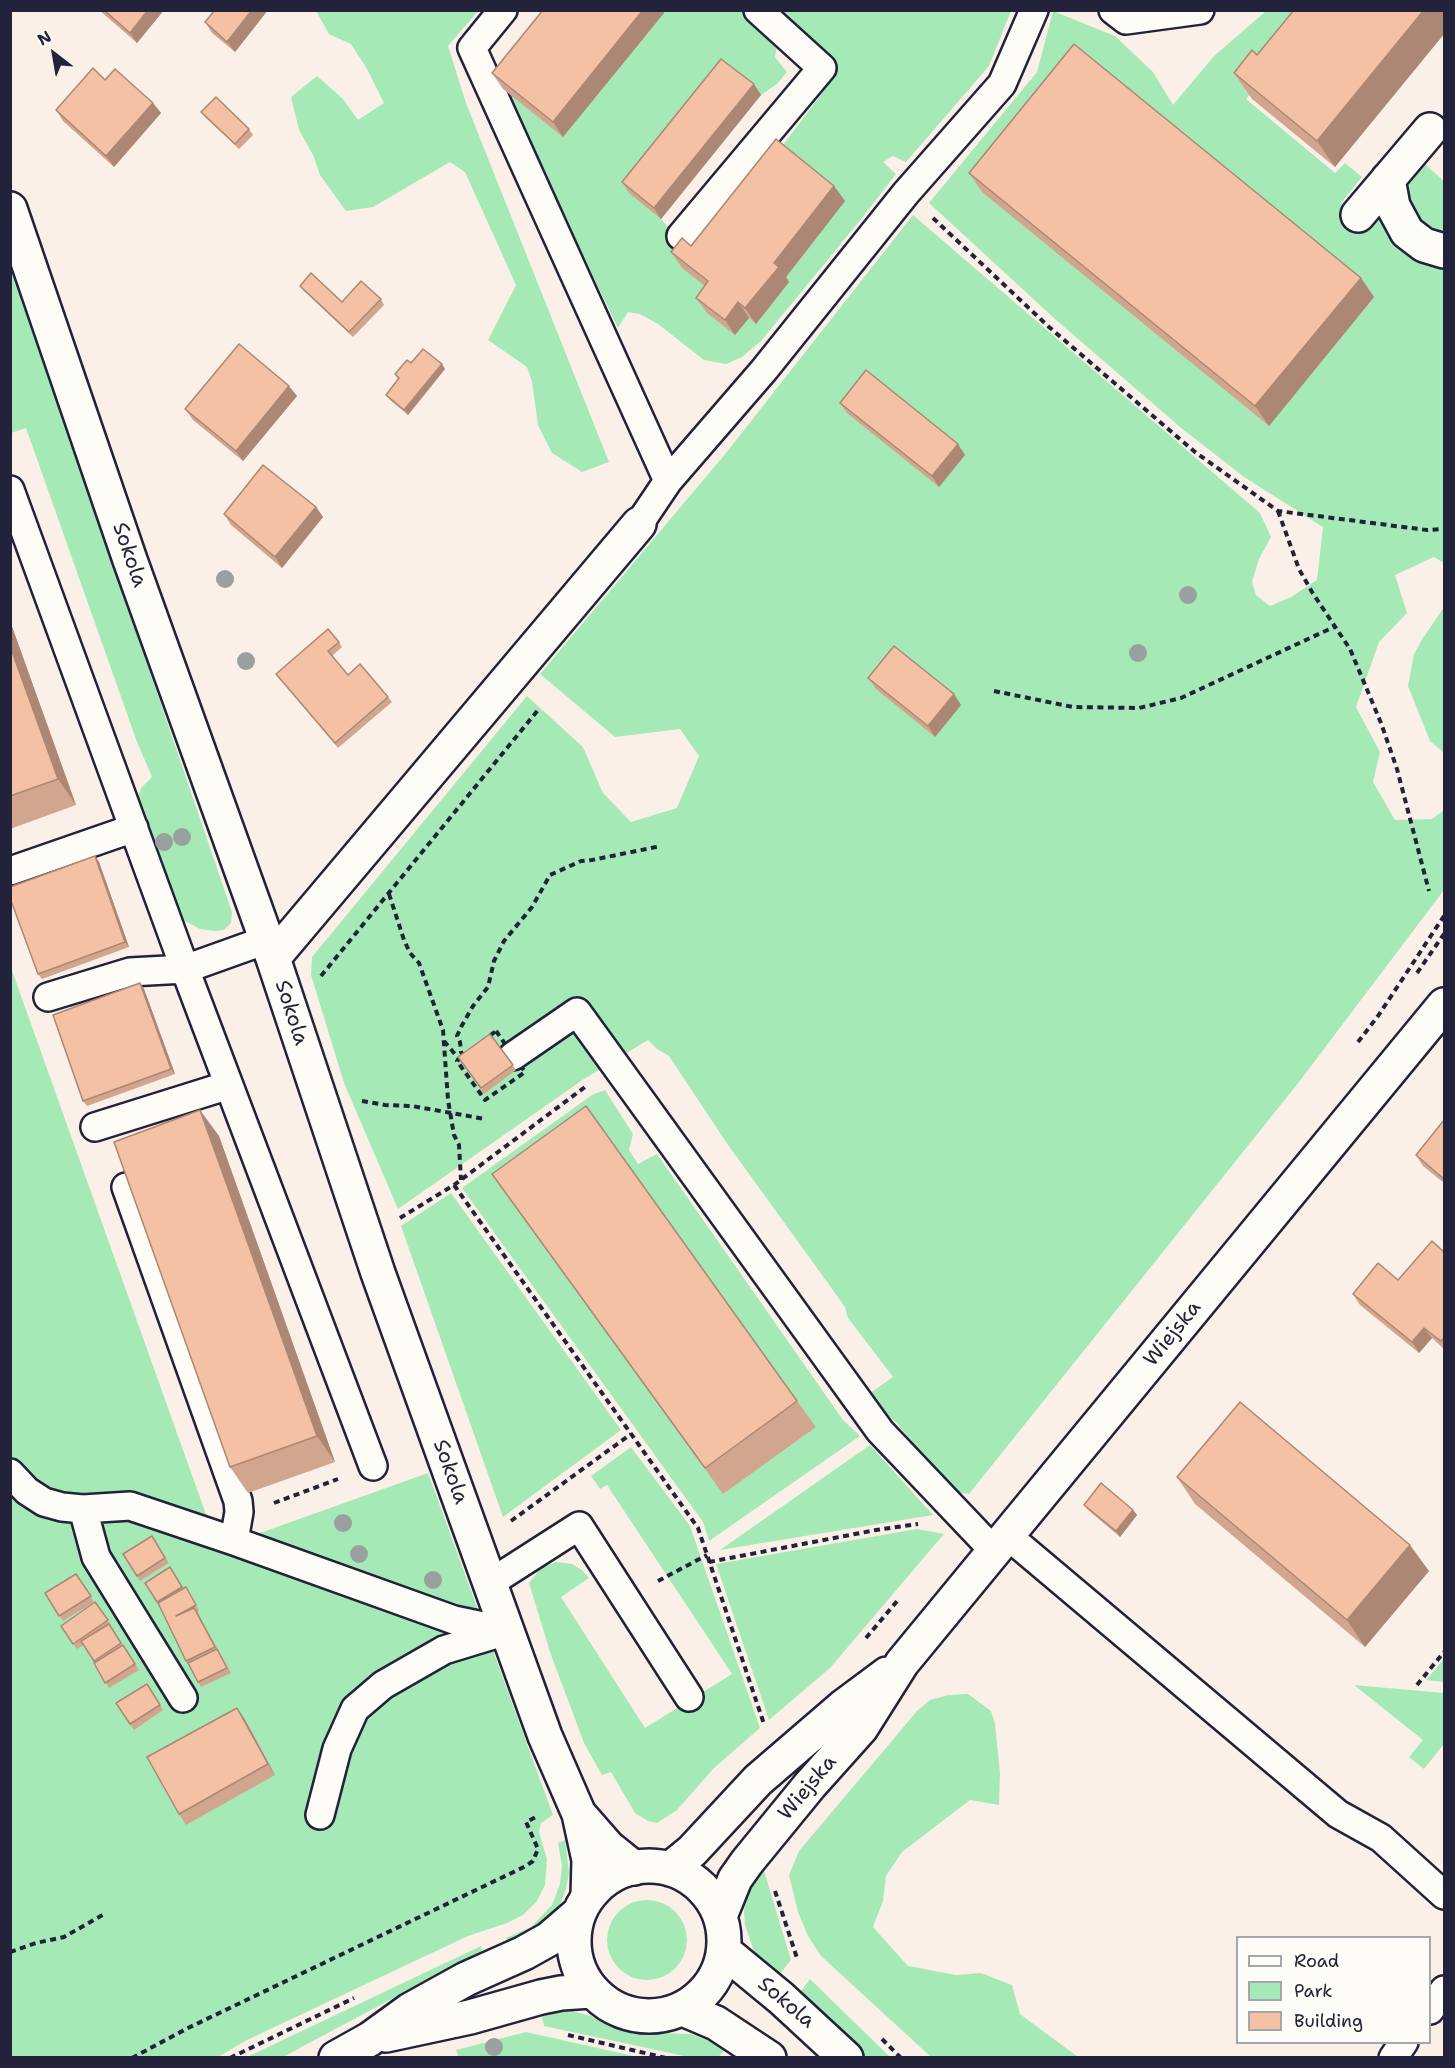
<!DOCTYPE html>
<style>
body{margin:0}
#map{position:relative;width:1455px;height:2068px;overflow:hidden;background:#fbf0e7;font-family:"Shantell Sans",sans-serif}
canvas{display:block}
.frame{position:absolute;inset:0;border:12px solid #22223b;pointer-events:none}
.legend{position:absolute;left:1236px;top:1936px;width:195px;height:108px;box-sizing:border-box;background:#fdfcf7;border:2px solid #a5a5ac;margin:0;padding:8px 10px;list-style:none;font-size:18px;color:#22223b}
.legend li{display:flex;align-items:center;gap:12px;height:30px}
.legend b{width:30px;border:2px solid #a5a5ac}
.north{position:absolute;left:24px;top:24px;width:60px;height:60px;-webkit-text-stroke:4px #fdfcf7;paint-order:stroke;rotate:329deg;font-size:16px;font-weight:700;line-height:24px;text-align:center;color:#22223b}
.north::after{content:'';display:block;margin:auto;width:21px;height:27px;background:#22223b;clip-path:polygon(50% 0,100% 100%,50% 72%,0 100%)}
</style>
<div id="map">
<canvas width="1455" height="2068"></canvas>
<div class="frame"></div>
<ul class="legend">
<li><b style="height:8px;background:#fdfcf7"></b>Road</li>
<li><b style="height:16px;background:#a5eab6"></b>Park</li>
<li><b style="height:16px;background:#f4c1a5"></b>Building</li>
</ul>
<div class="north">N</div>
</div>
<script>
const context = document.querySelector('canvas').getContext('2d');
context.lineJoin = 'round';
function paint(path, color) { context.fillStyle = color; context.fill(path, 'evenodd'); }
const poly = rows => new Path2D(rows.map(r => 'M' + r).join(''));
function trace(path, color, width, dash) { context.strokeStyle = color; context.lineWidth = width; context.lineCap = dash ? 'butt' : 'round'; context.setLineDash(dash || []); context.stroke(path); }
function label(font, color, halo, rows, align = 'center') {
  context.font = font + ' "Shantell Sans",sans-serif'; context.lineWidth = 5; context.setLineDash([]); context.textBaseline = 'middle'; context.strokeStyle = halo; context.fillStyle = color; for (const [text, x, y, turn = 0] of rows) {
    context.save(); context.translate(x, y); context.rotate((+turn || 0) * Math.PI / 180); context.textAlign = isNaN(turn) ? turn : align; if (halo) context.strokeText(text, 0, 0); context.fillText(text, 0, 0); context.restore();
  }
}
const green = poly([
 [316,11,478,11,448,46,466,103,609,462,582,472,552,453,538,425,532,382,527,367,488,340,516,285,465,172,450,162,373,207,346,211,320,175,313,155,299,130,291,97,317,76,343,99,358,120,384,103,367,69,351,44,329,34],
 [661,11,746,11,774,38,777,46,775,57,787,72,777,84,761,95,661,219,693,254,719,297,735,335,749,318,756,323,784,278,780,149,826,88,819,82,778,11,1011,11,989,66,906,162,893,156,883,162,896,174,862,218,761,341,742,357,726,364,704,360,658,324,640,314,628,312,618,328,503,89],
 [1053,11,1115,36,1153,72,1173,105,1214,56,1266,11,1329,11,1269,72,1246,99,1335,173,1345,163,1362,177,1341,203,1360,219,1374,202,1444,262,1444,563,1434,557,1395,575,1407,613,1379,642,1356,707,1380,752,1373,782,1395,820,1432,819,1444,810,1444,890,1299,1082,969,1494,950,1491,896,1422,866,1396,893,1377,848,1318,845,1307,830,1286,726,1142,669,1056,657,1049,648,1040,584,1079,398,1209,344,1083,311,975,312,957,527,696,583,747,603,793,631,822,677,808,699,756,680,729,615,737,540,674,726,453,913,215,1260,513,1271,537,1259,559,1252,582,1256,595,1270,606,1291,597,1317,580,1323,527,1244,477,1180,427,1055,319,929,203,1037,72],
 [1420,160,1444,181,1444,235,1429,230,1415,218,1407,203,1406,185,1413,169],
 [10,263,232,912,231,923,224,930,214,931,200,929,181,919,138,797,141,788,152,777,137,742,26,428,11,433],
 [1444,607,1444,753,1430,741,1408,686,1414,654,1423,638],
 [10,965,218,1548,428,1473,553,1815,541,1823,539,1832,547,1859,545,1885,537,1901,523,1915,507,1923,468,1936,247,2040,218,2057,11,2057],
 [605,1090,633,1134,629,1150,638,1164,657,1154,843,1420,860,1436,709,1541,703,1522,462,1188,592,1095],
 [451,1193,621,1430,503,1517,401,1226],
 [870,1445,933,1515,720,1550],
 [631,1447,690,1526,760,1728,714,1768,677,1810,657,1823,648,1821,635,1813,611,1772,602,1775,584,1743,551,1655,529,1583,541,1568,556,1562,572,1564,582,1570,589,1578,561,1597,645,1728,732,1674,607,1485,600,1489,591,1476],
 [917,1529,944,1534,830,1668,769,1720,716,1564],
 [1444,1659,1444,1682,1426,1680],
 [1354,1685,1444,1693,1444,1744,1424,1769,1409,1757,1423,1740],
 [968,1694,991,1711,995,1724,1000,1773,999,1805,970,1800,902,1852,886,1876,883,1901,873,1927,908,1966,956,1975,981,1973,1012,1985,1020,2014,1078,2057,931,2057,821,1956,808,1936,798,1912,789,1875,799,1851,917,1711,930,1700,948,1695],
 [565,1840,569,1872,566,1889,560,1905,548,1923,509,1944,506,1938,531,1927,552,1905,560,1884,562,1866,558,1843],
 [762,1864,791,1960,776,1979,755,1954,745,1925,744,1910,748,1890],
 '607 1940a40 40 0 1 1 80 0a40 40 0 1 1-80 0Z',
 [481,1946,483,1953,427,1980,283,2057,247,2057],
 [810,1979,890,2057,866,2057,861,2055,798,1995],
 [568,2010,591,2016,616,2028,630,2032,690,2034,727,2046,719,2057,689,2057,544,2026,541,2012],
 [526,2032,638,2057,459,2058,456,2050]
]);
const path = poly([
 [933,218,1049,327,1195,452,1278,511,1427,530,1444,529],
 [1278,511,1299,569,1312,592,1350,649,1381,723,1397,769,1429,891],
 [994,691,1073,707,1139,708,1181,698,1336,626],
 [389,894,404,940,410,953,419,963,443,1030,448,1100,454,1135,459,1145,461,1180],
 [1417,973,1444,934],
 [321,976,538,710],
 [496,1031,525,1072,485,1100,457,1061,496,1031],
 [444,1041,459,1059],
 [1358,1042,1378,1016,1444,916],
 [464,1056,461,1052,460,1042,457,1036,461,1027,473,1006,488,987,494,961,504,941,532,907,550,875,581,861,592,860,661,846],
 [362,1101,385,1105,412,1106,485,1119],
 [454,1185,698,1528,764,1724],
 [400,1218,454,1185,585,1087],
 [274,1503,338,1479],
 [511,1521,631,1434],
 [709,1562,876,1530,918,1524],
 [658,1581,707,1555],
 [866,1638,898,1600],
 [1417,1685,1444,1652],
 [775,1891,797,1958],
 [10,1952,36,1943,64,1937,106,1913],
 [568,2035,666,2058],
 [882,2039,901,2058],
 [132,2058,188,2028,526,1866,533,1861,538,1849,526,1822,538,1816],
 [230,2058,354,1998]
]);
const lane = poly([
 [503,10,472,48,668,481],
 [1113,10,1126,20,1200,10],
 [681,236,822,68,758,10],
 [10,490,185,969,266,940],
 [639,524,668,481,764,370,906,193,1002,84,1034,10],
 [10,871,134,828],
 [48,997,130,972,185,969,373,1466],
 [513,1056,577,1012,880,1431,995,1552],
 [95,1127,229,1085],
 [126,1187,238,1501,239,1512,234,1541],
 [10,1473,27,1491,44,1502,62,1507,83,1509,130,1506,234,1541,454,1620,507,1631],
 [83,1509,96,1557,183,1698],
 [1008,1536,1338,1814,1381,1838,1444,1895],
 [490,1583,579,1526,689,1697],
 [320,1815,337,1749,355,1709,383,1685,444,1650,503,1632],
 [1430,2010,1444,1990],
 [1393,2058,1404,2042]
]);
const street = poly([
 [1388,179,1393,206,1407,232,1424,245,1444,251],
 [10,209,130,560,273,958,378,1273,545,1736,579,1814,589,1860,588,1896],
 [1358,215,1430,130],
 [273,958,639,524],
 [580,1815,608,1847,634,1868]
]);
const secondary = poly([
 '574 1941a75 75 0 1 1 150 0a75 75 0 1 1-150 0Z',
 [670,1869,692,1851,758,1780,844,1706,887,1674],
 [720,1916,735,1879,747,1862,810,1785,861,1728,902,1663,1444,1005],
 [724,1951,781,1998,846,2058],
 [683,2009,716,2023,769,2058],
 [386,2035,470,2017,541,1997,561,1993,591,1991],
 [336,2058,370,2039,410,2010,466,1979,524,1953,549,1939,578,1914]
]);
const trees = [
 [225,579],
 [1188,595],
 [1138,653],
 [246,661],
 [182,837],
 [164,842],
 [343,1523],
 [359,1554],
 [433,1580],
 [494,2047]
];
const wall = poly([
 [99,10,164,10,137,43],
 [215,10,268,10,235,52,212,33,205,22],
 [1444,10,1444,34,1335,167,1252,99,1234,73,1257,55],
 [664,13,563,137,503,89,492,73],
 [105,80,153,103,161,113,114,167,63,121,56,110],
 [754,84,761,95,661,219,629,193,622,182],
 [201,112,249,129,253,135,239,149,205,117],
 [969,173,1361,278,1374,297,1269,426,982,192],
 [834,186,845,201,786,277,789,282,756,324,749,318,735,335,707,313,696,298,705,286,682,268,671,252,691,246],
 [300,286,342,302,381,299,384,305,353,337,304,291],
 [411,363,445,369,408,415,390,400,386,395,398,379,395,374],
 [297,396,243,461,193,420,185,409],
 [840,403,965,455,939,487,847,413],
 [316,507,323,517,282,568,231,525,224,514],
 [10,621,76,805,10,829],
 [339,642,342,647,332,656,348,675,388,697,392,702,338,748,276,674],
 [868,678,961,705,935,737,876,689],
 [95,856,99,862,129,947,42,979,38,974],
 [140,983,144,989,175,1074,87,1106,83,1101],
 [490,1034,516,1070,484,1094,458,1057],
 [1444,1120,1444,1183,1423,1166,1416,1155],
 [219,1136,335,1462,248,1493,230,1467],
 [511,1200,797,1401,816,1427,723,1494],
 [1444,1252,1444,1349,1432,1338,1419,1353,1360,1305,1353,1294,1398,1280],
 [1177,1477,1429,1571,1365,1647,1195,1504],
 [1084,1505,1133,1510,1137,1515,1120,1537,1088,1510],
 [152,1536,169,1563,140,1581,123,1554],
 [170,1567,184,1589,186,1587,190,1593,199,1611,197,1612,231,1673,201,1687,186,1661,159,1605,145,1583],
 [76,1574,94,1602,63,1621,45,1593],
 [95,1602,111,1625,110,1626,139,1670,109,1688,95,1662,84,1645,77,1649,61,1626],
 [147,1684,163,1710,134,1730,116,1703],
 [244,1718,275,1775,186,1825,179,1814]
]);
const shadedWall = poly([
 [148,10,164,10,137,43,130,33],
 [252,10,268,10,235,52,227,42],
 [643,10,663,10,664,13,563,137,553,122],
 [1424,10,1444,10,1444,34,1335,167,1317,141],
 [754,84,761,95,661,219,654,208],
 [153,103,161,113,114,167,106,156],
 [834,186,845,201,786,277,789,282,756,324,745,308,774,263],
 [1361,278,1374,297,1269,426,1255,406],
 [738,302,749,318,735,335,725,320],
 [442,364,445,369,408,415,404,410],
 [289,386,297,396,243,461,236,451],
 [958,444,965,455,939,487,932,476],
 [316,507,323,517,282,568,275,557],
 [10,621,76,805,58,779,10,646],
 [954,694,961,705,935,737,928,726],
 [95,856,99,862,129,947,125,942],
 [140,983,144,989,175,1074,171,1069],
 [200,1110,219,1136,335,1462,317,1436],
 [1424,1328,1432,1338,1419,1353,1412,1342],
 [1133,1510,1137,1515,1120,1537,1116,1531],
 [1410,1545,1429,1571,1365,1647,1347,1620],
 [194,1608,198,1613,218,1652,215,1647],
 [237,1708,244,1718,275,1775,268,1764]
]);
const building = poly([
 [104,10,148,10,130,33,104,10],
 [215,10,252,10,227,42,205,22,215,10],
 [543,10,643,10,553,122,492,73,543,10],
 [1294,10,1424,10,1317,141,1234,73,1252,50,1257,55,1294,10],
 [1074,44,1361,278,1255,406,969,173,1074,44],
 [721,59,754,84,654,208,622,182,721,59],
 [93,68,105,80,115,69,153,103,106,156,56,110,93,68],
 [216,97,249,129,235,144,201,112,216,97],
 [776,139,834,186,774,263,779,267,745,308,738,302,725,320,696,298,708,281,671,252,682,238,691,246,776,139],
 [311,273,342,302,361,281,381,299,349,332,300,286,311,273],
 [239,344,289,386,236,451,185,409,239,344],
 [423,349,442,364,404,410,386,395,399,378,395,374,407,360,411,363,423,349],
 [866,370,958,444,932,476,840,403,866,370],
 [263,465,316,507,275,557,224,514,263,465],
 [328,629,339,642,328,651,348,675,360,664,388,697,335,743,276,674,328,629],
 [10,646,58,779,10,796,10,646],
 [894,646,954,694,928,726,868,678,894,646],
 [95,856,125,942,38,974,10,898,10,887,95,856],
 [140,983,171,1069,83,1101,53,1015,140,983],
 [490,1034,513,1065,481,1088,458,1057,490,1034],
 [586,1106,797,1401,705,1468,492,1174,586,1106],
 [200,1110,317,1436,230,1467,114,1142,200,1110],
 [1444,1120,1444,1179,1416,1155,1444,1120],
 [1432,1241,1444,1252,1444,1338,1441,1341,1424,1328,1412,1342,1353,1294,1378,1263,1398,1280,1432,1241],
 [1240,1402,1410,1545,1347,1620,1177,1477,1240,1402],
 [1101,1483,1133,1510,1116,1531,1084,1505,1101,1483],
 [152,1536,165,1558,137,1576,123,1554,152,1536],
 [170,1567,182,1587,157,1602,145,1583,170,1567],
 [76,1574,91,1596,59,1616,45,1593,76,1574],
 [186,1587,196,1605,176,1616,194,1608,215,1647,186,1661,158,1603,186,1587],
 [95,1602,108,1620,73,1644,61,1626,95,1602],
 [109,1624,121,1643,94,1661,81,1641,109,1624],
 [123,1645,135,1664,105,1683,94,1663,123,1645],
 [217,1649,227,1668,198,1682,188,1663,217,1649],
 [147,1684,160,1705,130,1724,116,1703,147,1684],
 [237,1708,268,1764,179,1814,147,1757,237,1708]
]);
const streetNames = [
 ["Sokola",129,555,71],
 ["Sokola",291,1013,72],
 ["Wiejska",1173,1334,-51],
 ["Sokola",450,1472,70],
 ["Wiejska",808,1788,-50],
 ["Sokola",786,2003,40]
];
paint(green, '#a5eab6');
trace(lane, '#22223b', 32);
trace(street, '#22223b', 38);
trace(secondary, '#22223b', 38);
trace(path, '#22223b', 4, [6, 4.5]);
trace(lane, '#fdfcf7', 27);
trace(street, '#fdfcf7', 33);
trace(secondary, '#fdfcf7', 33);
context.fillStyle = '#99a09d';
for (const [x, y] of trees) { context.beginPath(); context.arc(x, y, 9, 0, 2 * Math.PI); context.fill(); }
paint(wall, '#d2a68e');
paint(shadedWall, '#ab8774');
paint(building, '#f4c1a5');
trace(building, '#ab8774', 1.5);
label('21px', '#22223b', '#fdfcf7', streetNames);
</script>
